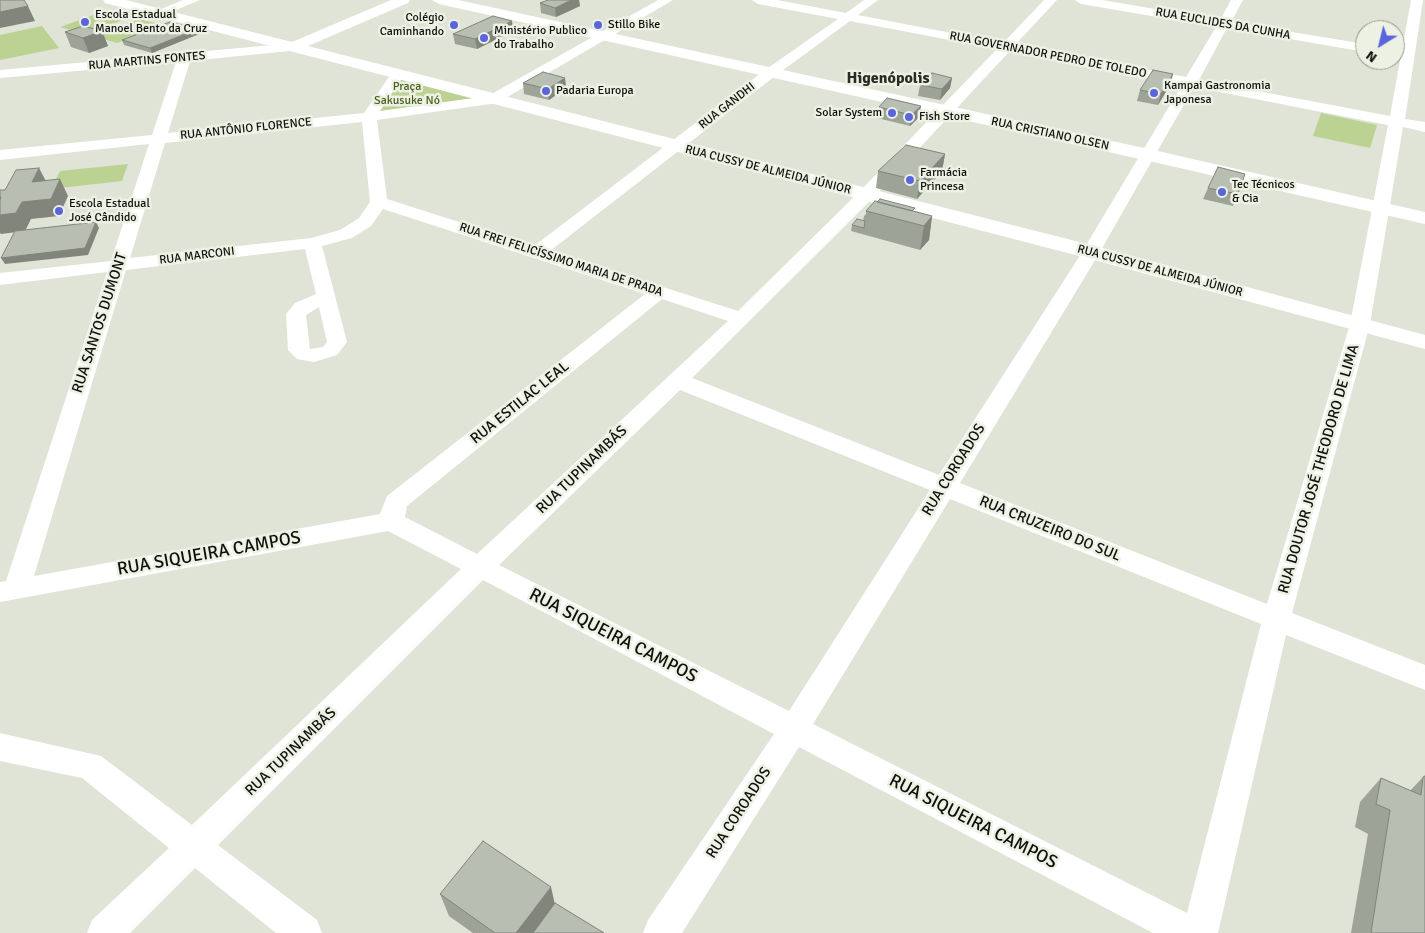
<!DOCTYPE html>
<meta charset="utf-8">
<style>
body{margin:0}
#map{position:relative;width:1425px;height:933px;overflow:hidden;background:#dfe4d7;font-family:Signika,sans-serif}
canvas{display:block}
.north{position:absolute;left:1355px;top:20px;width:50px;height:50px;box-sizing:border-box;background:#ecf1e4;border:1px solid #93978d;border-radius:50%;rotate:216deg;font-size:14px;font-weight:700;line-height:20px;text-align:center;color:#0e100b}
.north::after{content:'';display:block;margin:auto;width:18px;height:22px;background:#5965dc;clip-path:polygon(50% 0,100% 100%,50% 72%,0 100%)}
</style>
<div id="map">
<canvas width="1425" height="933"></canvas>
<div class="north">N</div>
</div>
<script>
const context = document.querySelector('canvas').getContext('2d');
context.lineJoin = 'round';
function paint(path, color) { context.fillStyle = color; context.fill(path, 'evenodd'); }
const poly = rows => new Path2D(rows.map(r => 'M' + r).join(''));
function trace(path, color, width, dash) { context.strokeStyle = color; context.lineWidth = width; context.lineCap = dash ? 'butt' : 'round'; context.setLineDash(dash || []); context.stroke(path); }
function label(font, color, halo, rows, align = 'center') {
  context.font = font + ' Signika,sans-serif'; context.lineWidth = 5; context.setLineDash([]); context.textBaseline = 'middle'; context.strokeStyle = halo; context.fillStyle = color; for (const [text, x, y, turn = 0] of rows) {
    context.save(); context.translate(x, y); context.rotate((+turn || 0) * Math.PI / 180); context.textAlign = isNaN(turn) ? turn : align; if (halo) context.strokeText(text, 0, 0); context.fillText(text, 0, 0); context.restore();
  }
}
const green = poly([
 [108,10,132,17,84,34,60,27],
 [139,19,164,25,117,43,92,36],
 [42,26,59,48,0,60,0,35],
 [399,76,489,100,371,115],
 [1321,113,1377,125,1370,148,1313,136],
 [128,164,122,181,51,189,60,171]
]);
const street = poly([
 [183,0,200,0,164,15,156,15,154,12,183,0],
 [658,0,673,0,497,103,377,120,387,199,534,246,765,70,838,19,758,4,752,0,777,0,846,13,864,0,878,0,858,15,1003,43,1044,0,1057,0,1015,45,1186,77,1216,27,1081,4,1075,0,1102,0,1220,20,1231,0,1243,0,1231,22,1365,44,1365,52,1227,28,1199,80,1390,116,1411,0,1423,0,1405,119,1425,122,1425,132,1403,127,1370,324,1292,613,1425,665,1425,690,1286,635,1218,933,1153,933,799,747,682,933,643,933,648,920,774,734,483,580,218,845,317,920,322,933,276,933,195,868,130,933,87,933,92,920,169,848,82,778,0,761,0,733,101,756,192,825,461,569,388,531,0,602,0,582,6,581,107,272,0,285,0,273,111,261,149,144,0,160,0,150,152,135,176,62,0,78,0,70,294,43,299,44,301,47,299,50,190,61,168,133,364,113,393,71,398,70,405,74,380,111,488,96,658,0],
 [850,21,997,49,860,191,738,311,550,251,775,76,850,21],
 [1009,52,1182,85,1079,257,939,475,692,378,872,199,1009,52],
 [1194,87,1388,125,1350,324,1267,604,960,483,1097,257,1194,87],
 [362,122,370,202,359,218,340,230,311,238,130,258,165,143,362,122],
 [383,209,645,294,387,496,380,514,34,576,126,270,305,249,316,294,295,303,286,314,288,350,297,359,314,362,337,355,347,342,322,246,352,238,371,226,383,209],
 [662,299,728,321,477,554,405,517,407,506,662,299],
 [319,307,327,342,323,347,310,349,306,315,319,307],
 [680,390,930,490,789,711,499,565,680,390],
 [950,499,1261,624,1187,913,813,724,950,499]
]);
const secondary = poly([
 [103,0,126,0,292,42,391,0,410,0,408,3,308,46,1099,247,1425,335,1425,349,1083,257,105,3,103,0],
 [432,0,458,0,1149,149,1425,212,1425,224,1149,161,439,4,432,0]
]);
const wall = poly([
 [548,0,579,0,580,6,556,17,541,13,540,3],
 [512,21,513,31,477,49,455,44,453,34],
 [102,31,108,46,89,53,71,47,65,32],
 [199,34,152,53,124,45,122,40],
 [1173,74,1170,85,1158,105,1137,101,1140,90],
 [565,78,566,88,549,100,524,94,523,83],
 [952,78,950,88,940,100,918,96,920,85],
 [887,98,919,117,910,126,877,118,879,107],
 [945,154,942,171,917,199,876,188,878,171],
 [1208,188,1238,194,1233,206,1203,199],
 [866,211,914,211,932,216,929,240,920,250,851,231,852,225,863,221,864,216,866,214],
 [1423,777,1425,933,1351,933,1368,834,1355,827,1360,802,1381,778,1410,791],
 [440,894,555,903,604,933,473,933,449,916]
]);
const shadedWall = poly([
 [571,0,579,0,580,6,556,17,555,8],
 [28,6,35,21,0,28,0,12],
 [512,21,513,31,477,49,475,39],
 [198,29,199,34,152,53,150,48],
 [102,31,108,46,89,53,83,38],
 [1173,74,1170,85,1158,105,1161,94],
 [565,78,566,88,549,100,548,89],
 [952,78,950,88,940,100,942,89],
 [921,106,919,117,910,126,911,115],
 [945,154,942,171,917,199,920,181],
 [39,168,48,185,32,182],
 [60,179,68,196,59,216,31,219,25,231,1,234,0,233,0,197,22,202],
 [932,216,929,240,920,250,924,226],
 [96,222,99,228,88,255,5,264,1,258],
 [551,887,556,909,539,933,516,933]
]);
const building = poly([
 [0,0,24,0,28,6,0,12,0,0],
 [548,0,571,0,555,8,540,3,548,0],
 [493,16,512,21,475,39,453,34,493,16],
 [170,22,198,29,150,48,122,40,170,22],
 [83,26,102,31,83,38,65,32,83,26],
 [1153,70,1173,74,1161,94,1140,90,1153,70],
 [543,72,565,78,548,89,523,83,543,72],
 [932,73,952,78,942,89,920,85,932,73],
 [887,98,921,106,911,115,879,107,887,98],
 [906,145,945,154,920,181,878,171,906,145],
 [1218,167,1245,174,1238,194,1208,188,1218,167],
 [39,168,32,182,60,179,51,199,22,202,16,213,0,215,0,200,1,197,0,197,0,190,5,190,16,170,39,168],
 [880,199,915,208,912,211,877,202,880,199],
 [875,201,932,216,924,226,866,211,875,201],
 [857,219,865,221,864,228,852,225,857,219],
 [96,222,85,248,1,258,15,231,96,222],
 [1425,776,1425,933,1371,933,1390,810,1376,804,1381,778,1421,795,1423,777,1425,776],
 [483,841,551,887,516,933,495,933,440,894,483,841],
 [555,903,604,933,533,933,555,903]
]);
const markers = [
 [85,22,5,"#5965dc"],
 [454,25,5,"#5965dc"],
 [598,25,5,"#5965dc"],
 [484,38,5,"#5965dc"],
 [546,91,5,"#5965dc"],
 [1154,93,5,"#5965dc"],
 [892,113,5,"#5965dc"],
 [909,117,5,"#5965dc"],
 [910,180,5,"#5965dc"],
 [1222,192,5,"#5965dc"],
 [59,211,5,"#5965dc"]
];
const farPoinames = [
 ["Escola Estadual",95,15],
 ["Manoel Bento da Cruz",95,29],
 ["Colégio",444,18,"right"],
 ["Caminhando",444,32,"right"],
 ["Stillo Bike",608,25],
 ["Ministério Publico",494,31],
 ["do Trabalho",494,45],
 ["Kampai Gastronomia",1164,86],
 ["Japonesa",1164,100],
 ["Padaria Europa",556,91],
 ["Solar System",882,113,"right"],
 ["Fish Store",919,117],
 ["Farmácia",920,173],
 ["Princesa",920,187],
 ["Tec Técnicos",1232,185],
 ["& Cia",1232,199],
 ["Escola Estadual",69,204],
 ["José Cândido",69,218]
];
const farStreetnames = [
 ["RUA EUCLIDES DA CUNHA",1223,24,10],
 ["RUA GOVERNADOR PEDRO DE TOLEDO",1048,55,11],
 ["RUA MARTINS FONTES",147,61,-5],
 ["RUA GANDHI",727,106,-38],
 ["RUA ANTÔNIO FLORENCE",246,129,-6],
 ["RUA CRISTIANO OLSEN",1050,134,12],
 ["RUA CUSSY DE ALMEIDA JÚNIOR",768,170,14],
 ["RUA MARCONI",197,256,-7],
 ["RUA FREI FELICÍSSIMO MARIA DE PRADA",561,260,18],
 ["RUA CUSSY DE ALMEIDA JÚNIOR",1160,271,15]
];
const farParknames = [
 ["Praça",407,87],
 ["Sakusuke Nó",407,101]
];
const streetNames = [
 ["RUA SANTOS DUMONT",100,323,-72],
 ["RUA ESTILAC LEAL",520,403,-39],
 ["RUA DOUTOR JOSÉ THEODORO DE LIMA",1319,469,-74],
 ["RUA TUPINAMBÁS",582,470,-44],
 ["RUA COROADOS",954,470,-58],
 ["RUA CRUZEIRO DO SUL",1050,529,22],
 ["RUA TUPINAMBÁS",291,752,-44],
 ["RUA COROADOS",739,813,-57]
];
const farDistrictnames = [
 ["Higenópolis",888,79]
];
const nearStreetnames = [
 ["RUA SIQUEIRA CAMPOS",209,554,-10],
 ["RUA SIQUEIRA CAMPOS",613,636,27],
 ["RUA SIQUEIRA CAMPOS",973,822,27]
];
paint(green, '#bbd293');
paint(street, '#fff');
paint(secondary, '#fff');
paint(wall, '#9ea398');
paint(shadedWall, '#81857c');
paint(building, '#b8beb1');
trace(building, '#81857c', 1);
for (const [x, y, r, color] of markers) { const dot = new Path2D(); dot.arc(x, y, r, 0, 2 * Math.PI); context.fillStyle = color; context.fill(dot); trace(dot, '#ecf1e4', 2); }
label('12px', '#0e100b', '#ecf1e4', farPoinames, 'left');
label('12px', '#0e100b', '#ecf1e4', farStreetnames);
label('12px', '#4a5e1d', '#ecf1e4', farParknames);
label('15px', '#0e100b', '#ecf1e4', streetNames);
label('bold 16px', '#282c22', '#ecf1e4', farDistrictnames);
label('18px', '#0e100b', '#ecf1e4', nearStreetnames);
</script>
